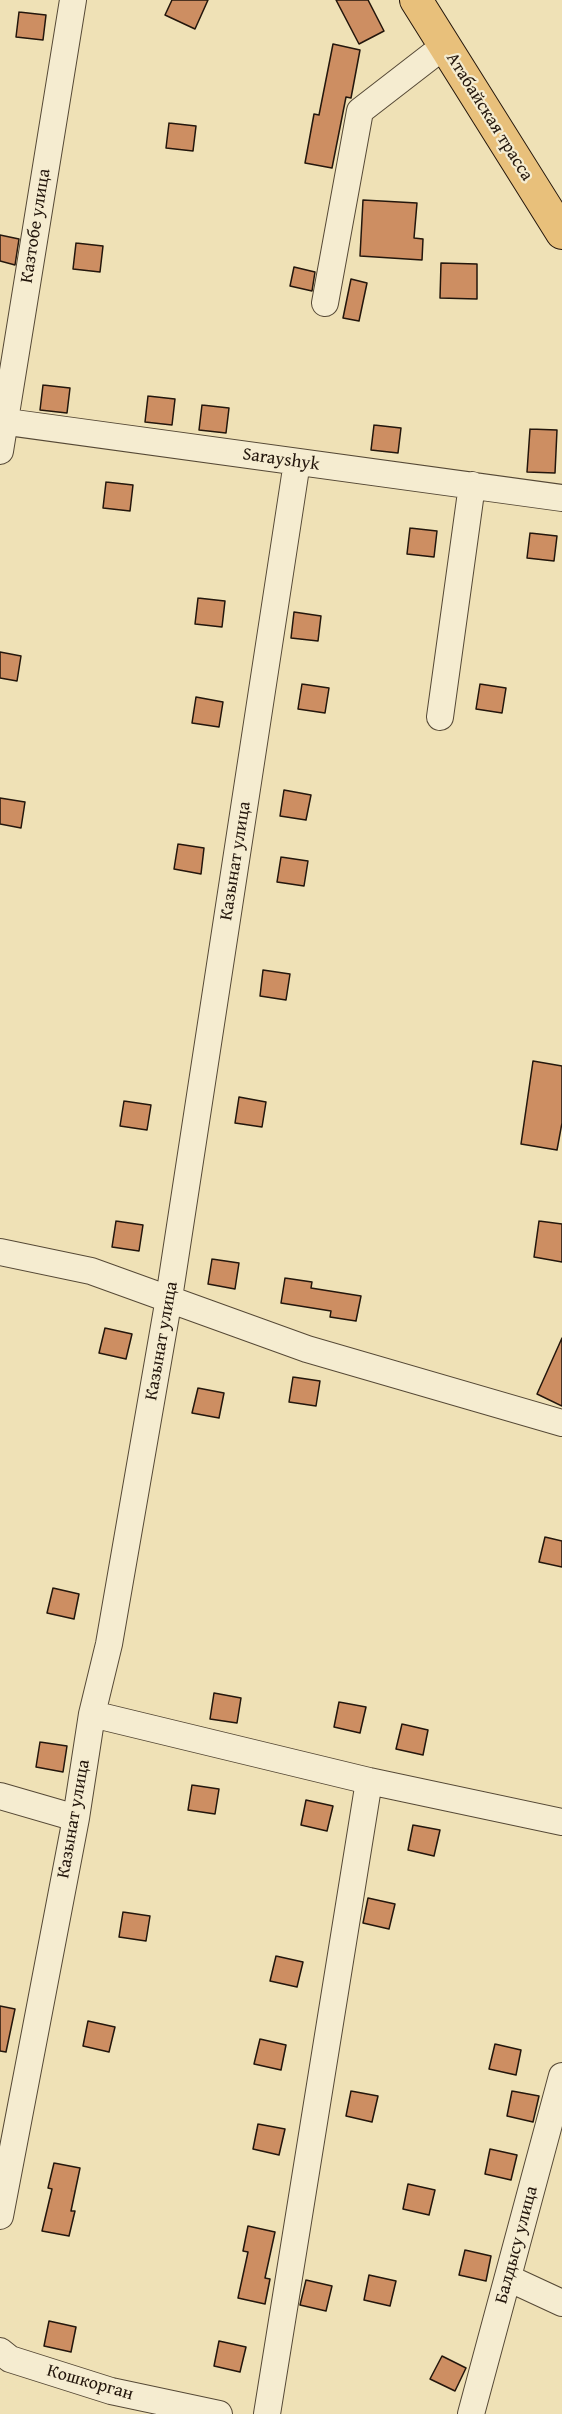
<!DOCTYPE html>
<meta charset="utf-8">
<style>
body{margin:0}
canvas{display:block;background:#efe1b6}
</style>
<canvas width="562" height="2414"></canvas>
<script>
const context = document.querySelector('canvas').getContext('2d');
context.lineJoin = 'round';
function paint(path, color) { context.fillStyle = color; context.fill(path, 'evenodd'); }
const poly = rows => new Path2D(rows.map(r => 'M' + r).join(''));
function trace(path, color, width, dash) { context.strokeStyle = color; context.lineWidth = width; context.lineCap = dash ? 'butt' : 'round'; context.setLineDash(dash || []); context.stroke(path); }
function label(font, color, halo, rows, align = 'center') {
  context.font = font + ' "Gentium Book Plus",serif'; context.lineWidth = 4.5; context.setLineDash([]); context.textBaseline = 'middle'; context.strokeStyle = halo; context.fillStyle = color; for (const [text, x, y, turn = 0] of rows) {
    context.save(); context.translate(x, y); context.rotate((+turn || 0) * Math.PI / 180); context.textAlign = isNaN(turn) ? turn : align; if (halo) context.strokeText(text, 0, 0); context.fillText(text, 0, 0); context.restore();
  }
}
const building = poly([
 [172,0,208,0,195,29,165,15,172,0],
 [336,0,368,0,384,31,359,44,336,0],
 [19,12,46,15,43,40,16,37,19,12],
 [333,44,360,50,351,98,346,97,332,168,305,163,314,114,319,115,333,44],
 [169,123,196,126,193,151,166,148,169,123],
 [363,200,417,203,414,238,423,239,422,260,360,256,363,200],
 [0,235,19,239,15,265,0,261,0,235],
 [76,243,103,246,100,272,73,269,76,243],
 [441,263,477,264,477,299,440,298,441,263],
 [294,267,315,272,312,291,290,286,294,267],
 [351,279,367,283,359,321,343,318,351,279],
 [43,385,70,388,67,413,40,410,43,385],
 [148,396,175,399,172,425,145,422,148,396],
 [202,405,229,408,226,433,199,430,202,405],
 [374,425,401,428,398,453,371,450,374,425],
 [530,429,557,430,555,473,527,472,530,429],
 [106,482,133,485,130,511,103,508,106,482],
 [410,528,437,531,434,557,407,554,410,528],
 [530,533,557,536,554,561,527,558,530,533],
 [198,598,225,601,222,627,195,624,198,598],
 [294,612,321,616,318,641,291,638,294,612],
 [0,652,21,656,17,681,0,678,0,652],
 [302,684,329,688,325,713,298,709,302,684],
 [480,684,506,688,502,713,476,709,480,684],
 [196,697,223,702,219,727,192,723,196,697],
 [284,790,311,795,306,820,280,816,284,790],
 [0,798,25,802,21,828,0,824,0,798],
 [178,844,204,848,201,874,174,869,178,844],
 [281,857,308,861,304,886,277,882,281,857],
 [263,970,290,974,286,1000,260,996,263,970],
 [533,1061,562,1066,562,1123,557,1150,521,1144,533,1061],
 [239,1097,266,1102,262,1127,235,1123,239,1097],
 [124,1101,151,1105,147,1130,120,1126,124,1101],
 [116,1221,143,1225,139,1251,112,1247,116,1221],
 [539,1221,562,1224,562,1262,534,1257,539,1221],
 [212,1259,239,1263,235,1289,208,1284,212,1259],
 [285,1278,312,1282,311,1288,361,1296,356,1321,330,1317,331,1311,281,1303,285,1278],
 [105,1328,132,1334,126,1359,99,1353,105,1328],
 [562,1338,562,1406,537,1394,562,1338],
 [293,1377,320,1381,316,1406,289,1402,293,1377],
 [198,1388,224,1393,219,1418,192,1413,198,1388],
 [545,1537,562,1541,562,1567,539,1562,545,1537],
 [53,1588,79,1594,74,1619,47,1613,53,1588],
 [214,1693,241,1698,237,1723,210,1719,214,1693],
 [339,1702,366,1707,360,1733,334,1727,339,1702],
 [402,1724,428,1730,423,1755,396,1749,402,1724],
 [40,1742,67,1746,63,1772,36,1767,40,1742],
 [192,1785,219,1789,215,1814,188,1810,192,1785],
 [306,1800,333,1806,327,1831,301,1825,306,1800],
 [413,1825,440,1830,434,1856,408,1850,413,1825],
 [368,1898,395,1904,389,1929,363,1923,368,1898],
 [123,1912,150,1916,146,1941,119,1937,123,1912],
 [276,1956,303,1962,297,1987,270,1981,276,1956],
 [0,2006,15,2009,6,2052,0,2051,0,2006],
 [88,2021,115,2027,109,2052,83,2046,88,2021],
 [260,2039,286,2045,281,2070,254,2064,260,2039],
 [495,2044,521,2050,516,2075,489,2069,495,2044],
 [351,2091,378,2096,372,2122,346,2116,351,2091],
 [512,2091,539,2096,533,2122,507,2116,512,2091],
 [258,2124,285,2129,279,2155,253,2149,258,2124],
 [490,2149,517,2155,511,2180,485,2174,490,2149],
 [54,2163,80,2168,71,2211,75,2211,69,2236,42,2231,52,2189,48,2188,54,2163],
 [408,2184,435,2190,429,2215,403,2209,408,2184],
 [248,2226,275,2232,265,2278,270,2279,265,2304,238,2298,248,2252,243,2251,248,2226],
 [465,2250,491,2256,486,2281,459,2275,465,2250],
 [369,2275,396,2281,390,2306,364,2300,369,2275],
 [306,2280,332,2286,326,2311,300,2305,306,2280],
 [49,2321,76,2327,71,2352,44,2346,49,2321],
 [219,2341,246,2347,240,2372,214,2366,219,2341],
 [442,2356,466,2368,455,2391,430,2379,442,2356]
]);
const minor = poly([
 [325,303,360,111,444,46],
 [0,421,562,498],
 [0,451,73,0],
 [440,717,472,485],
 [0,1252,91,1271,307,1349,562,1423],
 [92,1714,369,1781,562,1822],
 [0,1796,76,1818],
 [0,2216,76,1818,92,1714,109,1644,169,1298,297,462],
 [508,2278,562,2303],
 [0,2351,10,2359,111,2391,219,2414],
 [267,2414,369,1781],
 [471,2414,562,2076]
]);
const major = poly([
 [416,0,562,233]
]);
const streetNames = [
 ["Атабайская трасса",489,117,58],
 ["Казтобе улица",36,226,-81],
 ["Sarayshyk",281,460,8],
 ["Казынат улица",236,861,-81],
 ["Казынат улица",162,1341,-80],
 ["Казынат улица",74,1819,-80],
 ["Балдысу улица",517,2245,-75],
 ["Кошкорган",90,2383,16]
];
paint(building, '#cd8e62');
trace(building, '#23160c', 1.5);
trace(minor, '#564936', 28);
trace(major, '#23160c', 34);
trace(minor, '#f5ecd0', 26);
trace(major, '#e8c07b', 32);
label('18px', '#23160c', '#f5ecd0', streetNames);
</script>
